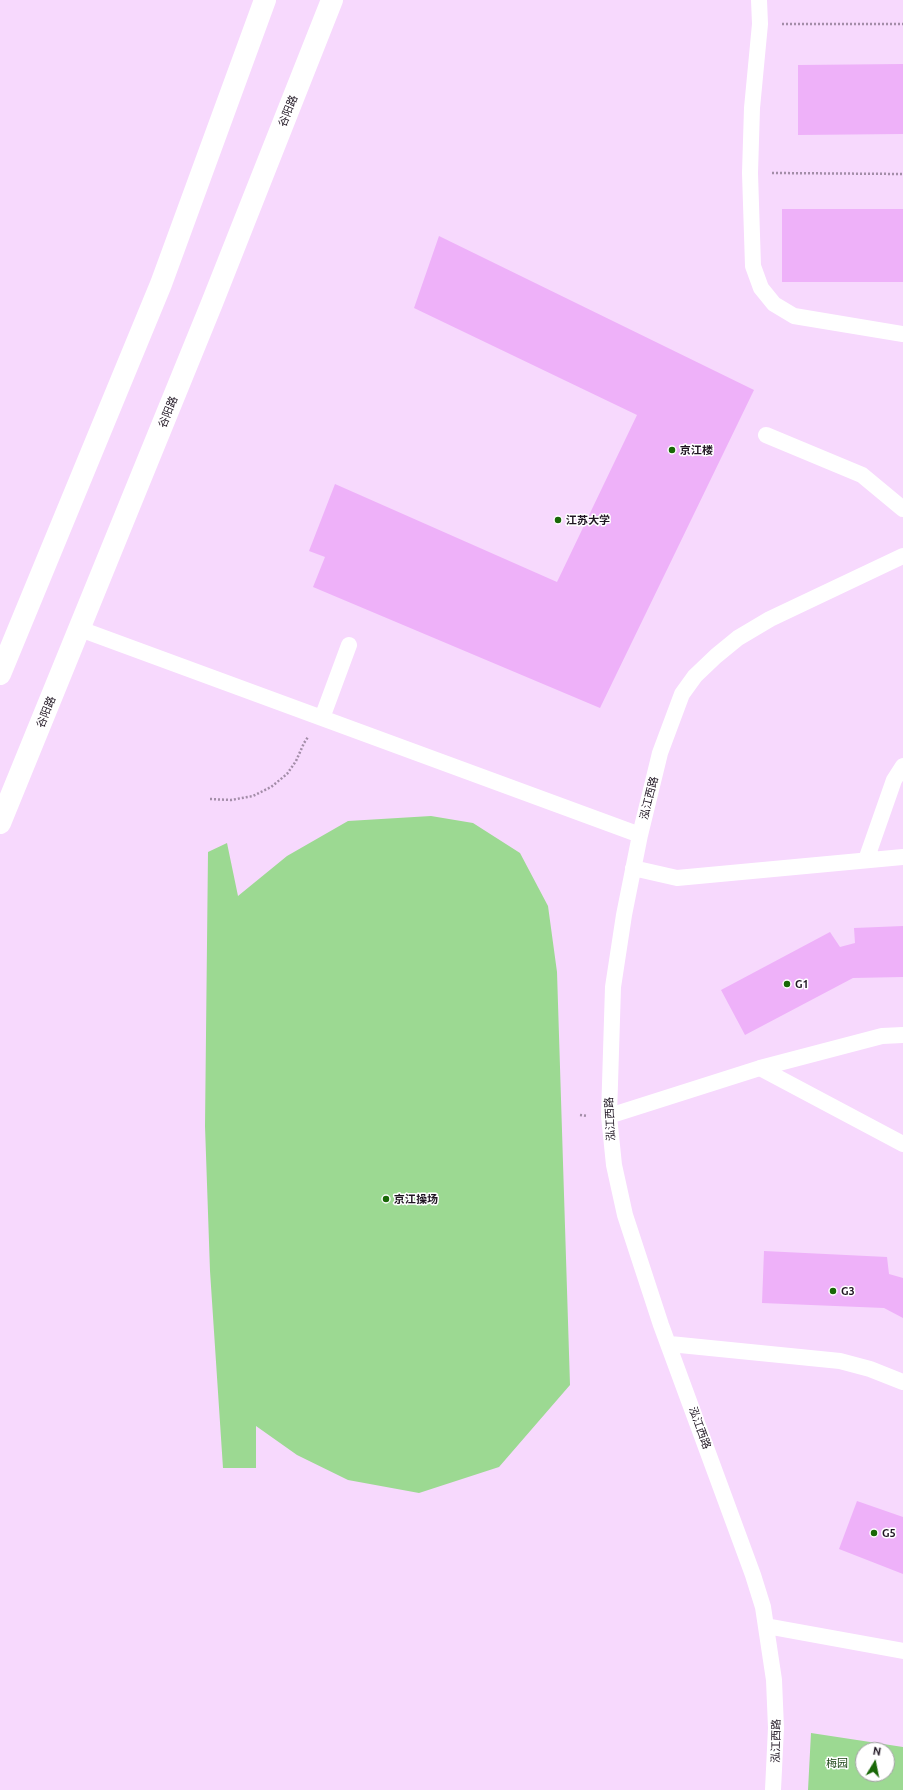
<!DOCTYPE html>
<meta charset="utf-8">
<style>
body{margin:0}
#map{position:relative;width:903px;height:1790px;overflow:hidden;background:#f7d9fd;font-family:Ubuntu,sans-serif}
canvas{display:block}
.north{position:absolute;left:855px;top:1742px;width:40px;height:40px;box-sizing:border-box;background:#fff;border:1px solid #a5a1a7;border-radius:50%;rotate:10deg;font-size:11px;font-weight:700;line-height:16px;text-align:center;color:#1f1522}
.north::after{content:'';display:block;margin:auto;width:14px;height:18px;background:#196807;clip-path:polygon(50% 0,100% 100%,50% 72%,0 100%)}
</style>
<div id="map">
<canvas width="903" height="1790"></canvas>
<div class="north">N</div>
</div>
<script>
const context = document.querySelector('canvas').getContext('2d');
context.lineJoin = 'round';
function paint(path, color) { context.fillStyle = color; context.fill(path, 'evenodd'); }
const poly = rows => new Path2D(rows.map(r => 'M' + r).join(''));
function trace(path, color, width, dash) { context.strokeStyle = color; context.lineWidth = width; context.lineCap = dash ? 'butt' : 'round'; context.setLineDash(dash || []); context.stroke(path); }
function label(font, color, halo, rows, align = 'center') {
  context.font = font + ' Ubuntu,"Noto Sans SC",sans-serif'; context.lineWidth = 3; context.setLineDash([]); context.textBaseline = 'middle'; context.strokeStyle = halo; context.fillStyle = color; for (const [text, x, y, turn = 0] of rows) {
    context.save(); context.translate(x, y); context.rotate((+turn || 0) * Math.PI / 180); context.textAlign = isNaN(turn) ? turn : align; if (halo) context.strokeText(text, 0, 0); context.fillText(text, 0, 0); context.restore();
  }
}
const green = poly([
 [431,816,473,823,520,853,548,906,557,972,570,1385,499,1467,419,1493,348,1480,297,1455,256,1426,256,1468,223,1468,210,1271,205,1126,208,852,227,843,238,896,287,856,348,821],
 [811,1733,903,1747,903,1790,808,1790],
 [863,1750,887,1750,887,1774,863,1774]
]);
const building = poly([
 [903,64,903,134,798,135,798,65],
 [782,209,903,209,903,282,782,282],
 [439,236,754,390,600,708,313,587,325,557,309,551,335,484,557,582,637,415,414,308],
 [903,926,903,977,853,978,745,1035,721,990,830,932,840,947,855,943,854,928],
 [764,1251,887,1257,889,1274,903,1278,903,1318,884,1308,762,1303],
 [857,1501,903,1517,903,1574,839,1549]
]);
const path = poly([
 [782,24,903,24],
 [772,173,903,174],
 [210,799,231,800,253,796,271,787,287,774,296,761,304,743,308,737],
 [580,1115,587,1116]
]);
const service = poly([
 [759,0,760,24,752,108,750,173,753,266,761,288,774,304,794,316,903,334],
 [766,435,862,475,903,509],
 [80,629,640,835],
 [322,718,349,645],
 [866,860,894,780,903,766],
 [633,868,677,878,903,857],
 [760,1068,903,1144],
 [609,1116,760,1068,882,1036,903,1035],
 [670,1344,840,1361,870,1369,903,1382],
 [766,1626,903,1651],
 [773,1790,776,1728,774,1680,763,1607,753,1575,661,1325,625,1215,614,1165,609,1116,613,987,624,915,640,835,660,753,682,694,695,676,716,656,738,638,770,619,903,556]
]);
const primary = poly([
 [0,674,161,284,265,0],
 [0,823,212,303,332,0]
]);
const markers = [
 [672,450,4,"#196807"],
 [558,520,4,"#196807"],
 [787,984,4,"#196807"],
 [386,1199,4,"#196807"],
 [833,1291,4,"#196807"],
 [874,1533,4,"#196807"]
];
const streetNames = [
 ["谷阳路",288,111,-68],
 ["谷阳路",168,412,-68],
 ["谷阳路",46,712,-68],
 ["泓江西路",649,798,-76],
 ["泓江西路",610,1119,-93],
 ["泓江西路",700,1428,70],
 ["泓江西路",776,1741,-89]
];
const poiNames = [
 ["京江楼",680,450],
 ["江苏大学",566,520],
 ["G1",795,984],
 ["京江操场",394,1199],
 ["G3",841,1291],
 ["G5",882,1533]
];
const parkNames = [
 ["梅园",837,1763]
];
paint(green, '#9cd992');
paint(building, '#eeb1f9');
trace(path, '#a38da8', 2.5, [2, 2]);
trace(service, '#fff', 16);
trace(primary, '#fff', 22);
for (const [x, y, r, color] of markers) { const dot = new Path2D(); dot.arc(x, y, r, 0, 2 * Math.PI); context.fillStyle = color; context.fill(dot); trace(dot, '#fff', 1.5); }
label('11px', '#1f1522', '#fff', streetNames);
label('bold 11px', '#1f1522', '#fff', poiNames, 'left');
label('11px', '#194212', '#fff', parkNames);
</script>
